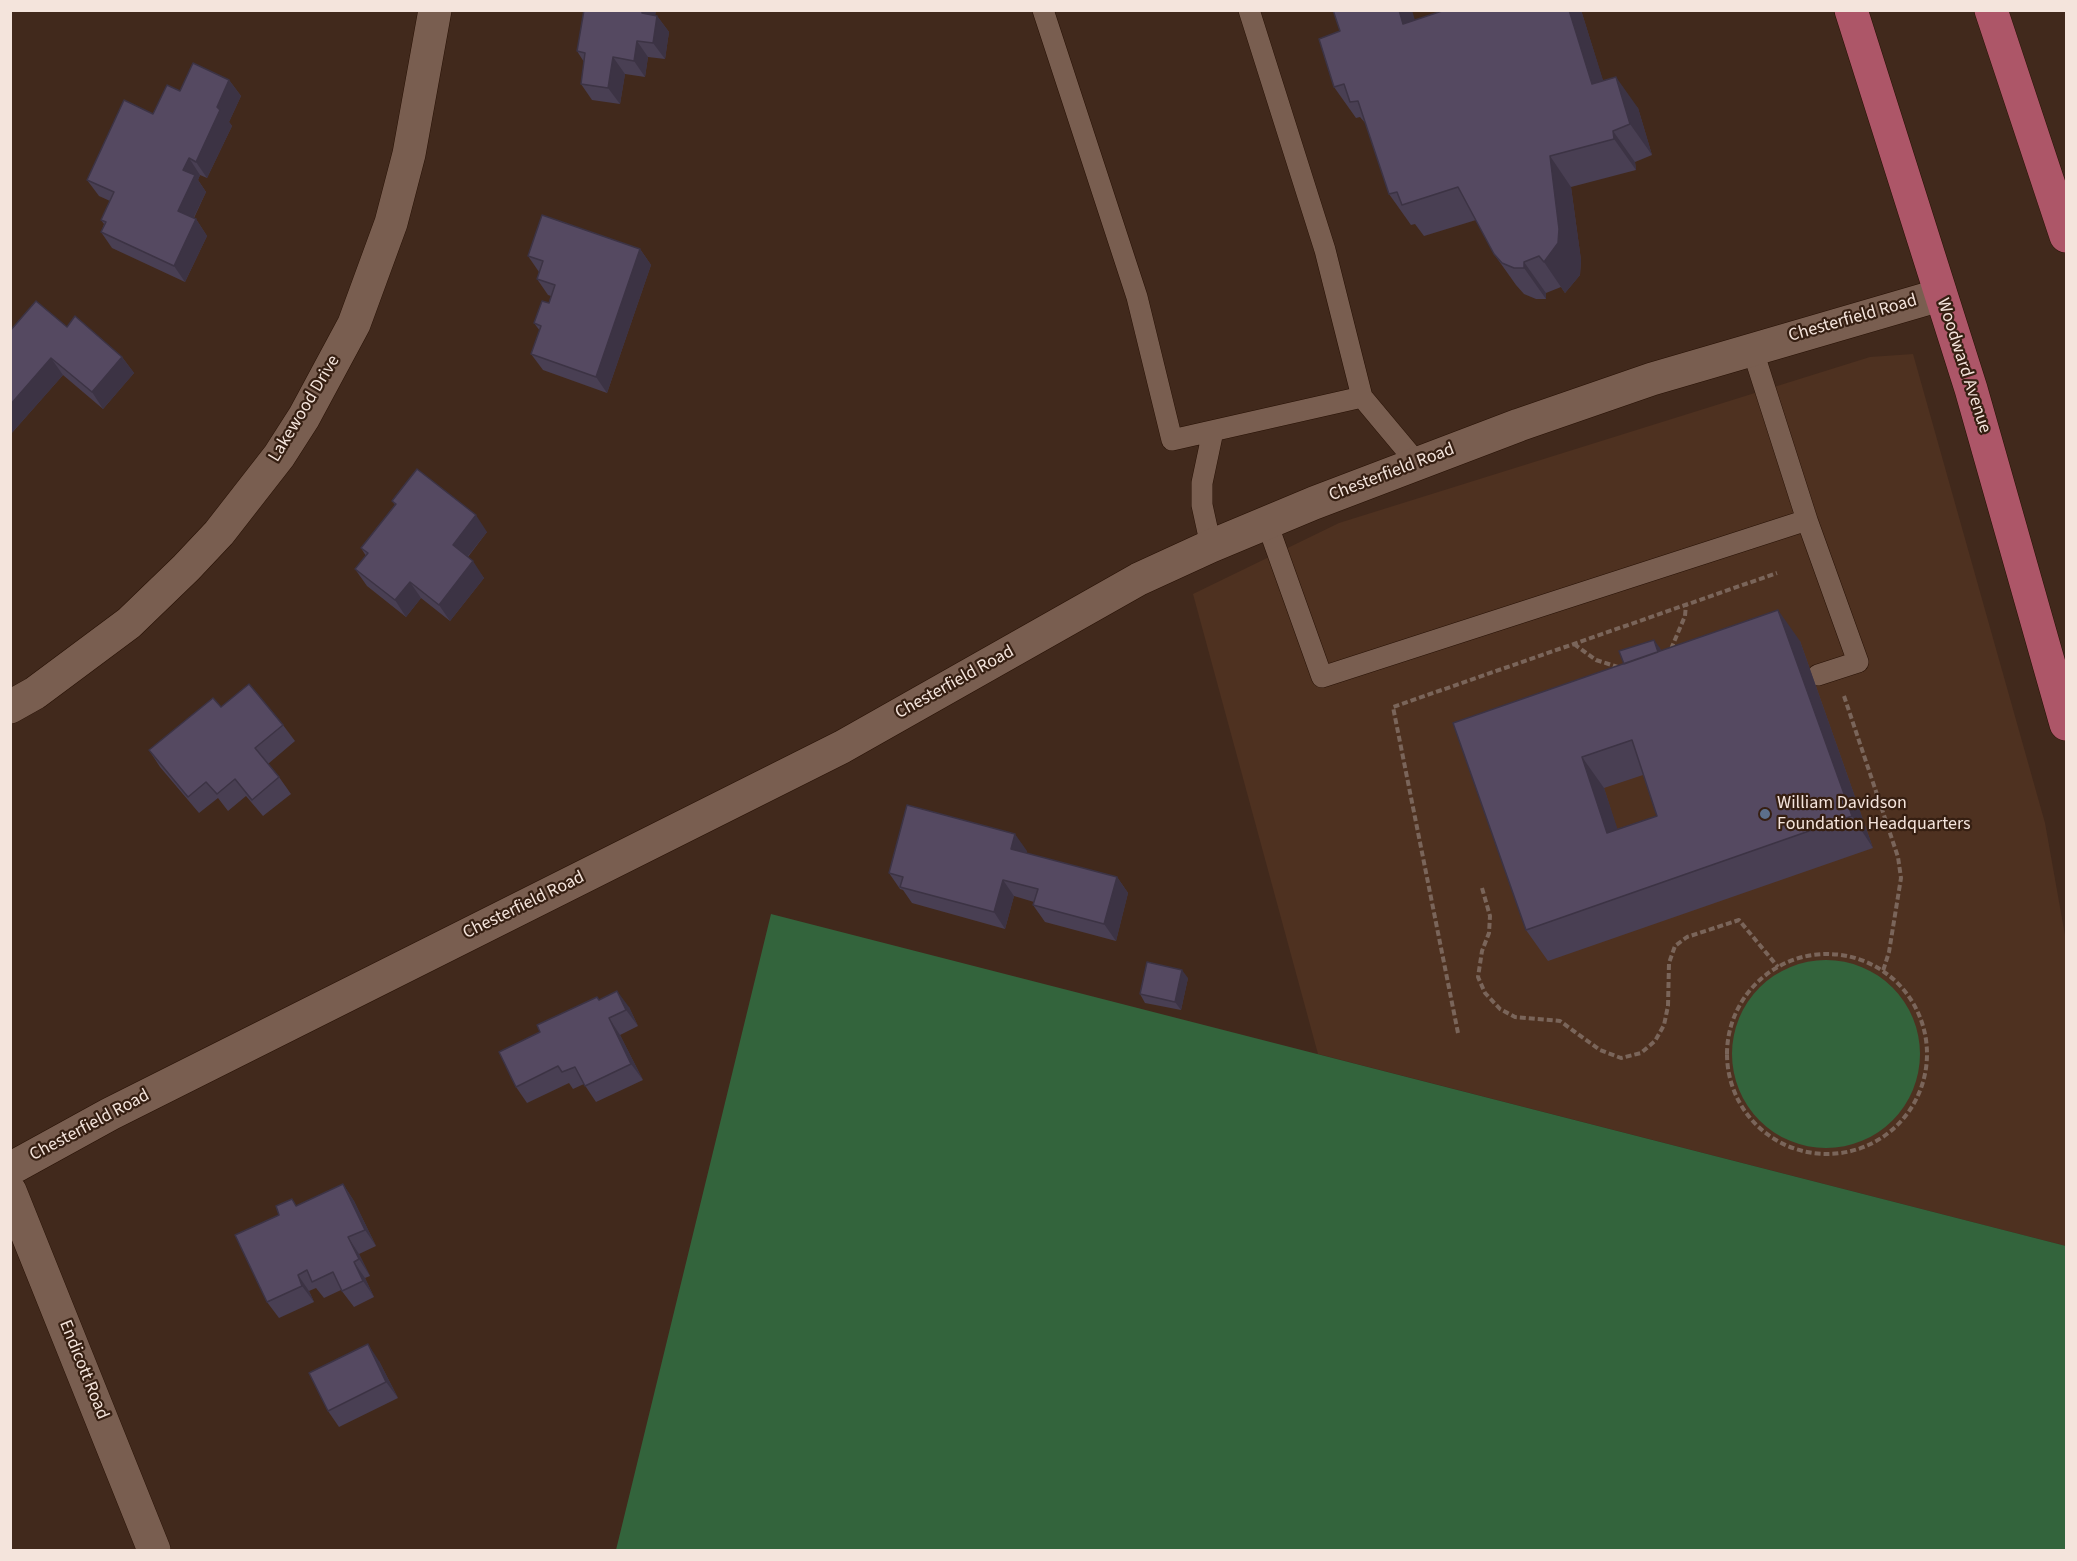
<!DOCTYPE html>
<style>
body{margin:0}
#map{position:relative;width:2077px;height:1561px;overflow:hidden;background:#41291c;font-family:"Source Sans 3",sans-serif}
canvas{display:block}
.frame{position:absolute;inset:0;border:12px solid #f4e4dc;pointer-events:none}
</style>
<div id="map">
<canvas width="2077" height="1561"></canvas>
<div class="frame"></div>
</div>
<script>
const context = document.querySelector('canvas').getContext('2d');
context.lineJoin = 'round';
function paint(path, color) { context.fillStyle = color; context.fill(path, 'evenodd'); }
const poly = rows => new Path2D(rows.map(r => 'M' + r).join(''));
function trace(path, color, width, dash) { context.strokeStyle = color; context.lineWidth = width; context.lineCap = dash ? 'butt' : 'round'; context.setLineDash(dash || []); context.stroke(path); }
function label(font, color, halo, rows, align = 'center') {
  context.font = font + ' "Source Sans 3",sans-serif'; context.lineWidth = 4.5; context.setLineDash([]); context.textBaseline = 'middle'; context.strokeStyle = halo; context.fillStyle = color; for (const [text, x, y, turn = 0] of rows) {
    context.save(); context.translate(x, y); context.rotate((+turn || 0) * Math.PI / 180); context.textAlign = isNaN(turn) ? turn : align; if (halo) context.strokeText(text, 0, 0); context.fillText(text, 0, 0); context.restore();
  }
}
const built = poly([
 [1913,354,2045,823,2066,941,2066,1246,1318,1054,1193,594,1339,523,1870,357]
]);
const green = poly([
 [771,914,2066,1246,2066,1550,616,1550],
 '1732 1054a94 94 0 1 1 188 0a94 94 0 1 1-188 0Z'
]);
const path = poly([
 [1574,644,1596,660,1621,668],
 [1671,649,1685,616,1686,604],
 [1844,696,1898,857,1901,878,1889,952,1883,971],
 [1482,888,1490,916,1489,933,1482,951,1478,977,1485,993,1500,1009,1515,1017,1560,1021,1600,1050,1621,1058,1641,1053,1655,1041,1664,1025,1668,1006,1669,963,1675,946,1687,937,1739,920,1778,967],
 '1727 1054a100 100 0 1 1 200 0a100 100 0 1 1-200 0Z',
 [1458,1033,1393,707,1777,573]
]);
const lane = poly([
 [1043,10,1137,297,1172,440,1362,397],
 [1249,10,1325,250,1362,397,1418,464],
 [1807,520,1858,662,1818,675],
 [1267,523,1322,677,1807,520,1752,348],
 [1211,546,1202,505,1202,483,1213,431]
]);
const street = poly([
 [10,707,35,693,129,623,186,568,219,533,279,456,304,417,354,324,391,223,409,154,435,10],
 [10,1169,110,1114,842,747,1139,579,1211,546,1314,503,1519,425,1652,379,1940,295],
 [10,1191,154,1550]
]);
const primary = poly([
 [1851,10,1971,389,2066,724],
 [1991,10,2066,236]
]);
const wall = poly([
 [584,10,656,10,655,16,657,16,669,32,665,59,648,57,645,77,625,74,620,104,592,100,581,84,584,62,577,51],
 [1445,10,1581,10,1603,81,1638,108,1652,155,1635,162,1636,170,1571,187,1581,260,1580,275,1565,293,1561,287,1546,293,1546,299,1536,299,1524,294,1516,285,1494,254,1476,220,1424,236,1415,224,1411,225,1389,194,1366,124,1360,117,1356,118,1334,87,1415,20],
 [229,80,241,96,229,122,232,126,207,178,200,175,198,180,206,192,194,218,196,219,207,236,185,282,112,248,101,232,104,224,101,220,110,201,99,196,87,180,153,114],
 [640,249,651,265,607,393,543,370,531,354,540,331,534,323,549,303,551,296,548,295,537,279,539,272,528,256],
 [67,327,122,357,134,373,103,409,63,375,10,435,10,331],
 [392,501,487,532,468,557,484,578,450,621,421,598,406,617,367,586,355,569,366,556,361,548,395,505],
 [1800,641,1873,848,1548,961,1526,930,1453,723,1624,664,1660,648,1661,651],
 [1643,775,1657,816,1617,829,1604,788],
 [221,707,283,725,295,741,268,764,279,777,291,794,263,816,246,796,228,811,218,798,199,813,160,767,149,750],
 [1027,851,1026,853,1117,877,1128,893,1116,941,1045,922,1033,905,1034,902,1014,896,1005,929,912,903,903,890,900,889,889,873],
 [1188,978,1181,1010,1145,1003,1140,994],
 [597,997,599,1000,629,1007,638,1026,620,1035,643,1080,596,1102,584,1084,573,1089,569,1083,527,1103,516,1087,540,1032],
 [343,1184,354,1201,376,1246,359,1254,370,1276,365,1278,374,1297,354,1307,341,1290,324,1298,316,1288,309,1291,314,1302,279,1318,267,1302,297,1206],
 [379,1361,398,1398,339,1427,328,1411]
]);
const shadedWall = poly([
 [642,10,656,10,653,30,642,13],
 [1399,10,1412,10,1425,55,1403,24],
 [1569,10,1581,10,1614,115,1592,84],
 [657,16,669,32,665,59,653,43],
 [637,41,648,57,645,77,634,61],
 [613,57,625,74,620,104,608,88],
 [1616,77,1638,108,1652,155,1630,124],
 [229,80,241,96,229,122,232,126,207,178,196,162,217,107],
 [1613,131,1635,162,1636,170,1614,139],
 [1550,156,1571,187,1581,260,1580,275,1565,293,1544,262],
 [189,158,200,175,198,180,206,192,189,227,178,211,183,170],
 [196,219,207,236,185,282,174,266],
 [640,249,651,265,607,393,596,377],
 [1524,262,1546,293,1546,299,1524,268],
 [122,357,134,373,103,409,92,392],
 [51,358,63,375,10,435,10,405],
 [476,515,487,532,464,561,453,545],
 [473,561,484,578,450,621,439,605],
 [410,582,421,598,406,617,395,600],
 [1778,610,1800,641,1873,848,1852,816],
 [1654,640,1660,648,1673,685,1667,677],
 [1582,757,1604,788,1629,864,1607,833],
 [1015,834,1027,851,1023,865,1011,849],
 [1117,877,1128,893,1116,941,1104,924],
 [1003,880,1014,896,1005,929,994,912],
 [1182,970,1188,978,1181,1010,1175,1002],
 [617,991,629,1007,638,1026,626,1010],
 [609,1018,620,1035,643,1080,631,1064],
 [343,1184,354,1201,376,1246,365,1230],
 [348,1237,359,1254,370,1276,359,1259],
 [354,1262,365,1278,374,1297,363,1281],
 [298,1275,309,1291,314,1302,302,1286],
 [368,1344,379,1361,398,1398,386,1382]
]);
const building = poly([
 [584,10,642,10,642,13,657,16,653,43,637,41,634,61,613,57,608,88,581,84,585,53,577,51,584,10],
 [1333,10,1399,10,1403,24,1445,10,1569,10,1592,84,1616,77,1630,124,1613,131,1614,139,1550,156,1559,229,1558,243,1544,262,1539,256,1524,262,1524,268,1514,268,1502,263,1494,254,1458,187,1402,205,1397,192,1389,194,1358,101,1350,102,1344,84,1334,87,1319,39,1340,31,1333,10],
 [193,63,229,80,217,107,220,110,196,162,189,158,183,170,195,175,178,211,196,219,174,266,101,232,106,222,101,220,114,192,87,180,124,100,153,114,167,85,180,91,193,63],
 [542,215,640,249,596,377,531,354,541,326,534,323,542,301,549,303,555,285,537,279,543,261,528,256,542,215],
 [36,301,67,327,75,316,122,357,92,392,51,358,10,405,10,331,36,301],
 [417,469,476,515,453,545,473,561,439,605,410,582,395,600,355,569,368,553,361,548,396,504,392,501,417,469],
 [1778,610,1852,816,1526,930,1453,723,1778,610],
 [1632,740,1657,816,1607,833,1582,757,1632,740],
 [1654,640,1658,652,1624,664,1619,651,1654,640],
 [249,684,283,725,255,748,279,777,252,800,235,779,217,794,206,782,188,797,149,750,213,698,221,707,249,684],
 [907,805,1015,834,1011,849,1117,877,1104,924,1033,905,1038,889,1003,880,994,912,900,887,903,877,889,873,907,805],
 [1147,962,1182,970,1175,1002,1140,994,1147,962],
 [617,991,626,1010,609,1018,631,1064,585,1086,575,1067,562,1072,558,1066,516,1087,499,1052,540,1032,537,1025,597,997,599,1000,617,991],
 [343,1184,365,1230,348,1237,359,1259,354,1262,363,1281,342,1291,333,1272,312,1282,307,1270,298,1275,302,1286,267,1302,235,1235,279,1215,276,1206,292,1199,296,1206,343,1184],
 [368,1344,386,1382,328,1411,309,1373,368,1344]
]);
const markers = [
 [1765,814,6,"#5c6f8a"]
];
const streetNames = [
 ["Chesterfield Road",1853,319,-16],
 ["Woodward Avenue",1963,366,72],
 ["Lakewood Drive",305,409,-59],
 ["Chesterfield Road",1392,473,-21],
 ["Chesterfield Road",955,683,-29],
 ["Chesterfield Road",524,906,-26],
 ["Chesterfield Road",90,1126,-28],
 ["Endicott Road",83,1370,68]
];
const poiNames = [
 ["William Davidson",1777,804],
 ["Foundation Headquarters",1777,825]
];
paint(built, '#4e3120');
paint(green, '#33643c');
trace(lane, '#271105', 22);
trace(street, '#271105', 34);
trace(primary, '#271105', 34);
trace(path, '#7a655a', 4, [6, 3]);
trace(lane, '#795e50', 21);
trace(street, '#795e50', 33);
trace(primary, '#ad5668', 33);
paint(wall, '#493f53');
paint(shadedWall, '#3c3344');
paint(building, '#554961');
trace(building, '#3c3344', 1.5);
for (const [x, y, r, color] of markers) { const dot = new Path2D(); dot.arc(x, y, r, 0, 2 * Math.PI); context.fillStyle = color; context.fill(dot); trace(dot, '#361f12', 2); }
label('18px', '#f4e4dc', '#361f12', streetNames);
label('18px', '#f4e4dc', '#361f12', poiNames, 'left');
</script>
